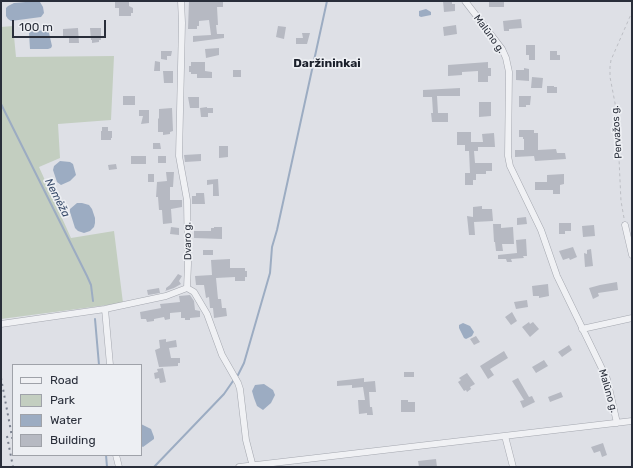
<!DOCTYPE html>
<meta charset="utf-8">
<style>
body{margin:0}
#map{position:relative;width:633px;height:468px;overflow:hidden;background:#dee0e6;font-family:Rubik,sans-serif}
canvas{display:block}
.frame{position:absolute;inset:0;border:2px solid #292e3a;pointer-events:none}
.legend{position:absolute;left:12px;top:364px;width:130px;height:92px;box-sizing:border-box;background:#edeff3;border:1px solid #9fa2a9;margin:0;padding:5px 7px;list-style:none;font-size:12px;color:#292e3a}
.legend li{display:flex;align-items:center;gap:8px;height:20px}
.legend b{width:20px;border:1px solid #9fa2a9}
.scale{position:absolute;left:12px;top:20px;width:94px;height:18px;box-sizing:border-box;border:2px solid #292e3a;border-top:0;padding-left:5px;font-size:12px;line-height:14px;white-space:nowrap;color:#292e3a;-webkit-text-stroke:3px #edeff3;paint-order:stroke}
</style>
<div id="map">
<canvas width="633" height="468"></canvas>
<div class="frame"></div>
<ul class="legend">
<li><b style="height:5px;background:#f0f1f4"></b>Road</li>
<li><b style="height:11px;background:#c3cec0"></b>Park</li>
<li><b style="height:11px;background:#9cacc2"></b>Water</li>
<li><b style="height:11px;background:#b6b9c2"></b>Building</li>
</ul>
<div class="scale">100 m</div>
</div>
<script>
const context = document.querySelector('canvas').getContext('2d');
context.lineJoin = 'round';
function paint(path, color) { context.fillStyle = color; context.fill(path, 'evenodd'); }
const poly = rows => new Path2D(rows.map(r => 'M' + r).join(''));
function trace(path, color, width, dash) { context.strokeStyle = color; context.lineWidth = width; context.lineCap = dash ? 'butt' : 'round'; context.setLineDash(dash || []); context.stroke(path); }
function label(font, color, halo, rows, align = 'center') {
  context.font = font + ' Rubik,sans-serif'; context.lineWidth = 3.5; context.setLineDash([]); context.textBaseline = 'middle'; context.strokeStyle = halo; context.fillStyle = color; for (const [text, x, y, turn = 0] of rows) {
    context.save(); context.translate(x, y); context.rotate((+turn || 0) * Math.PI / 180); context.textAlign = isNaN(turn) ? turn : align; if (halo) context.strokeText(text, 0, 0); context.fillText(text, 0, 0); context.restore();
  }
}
const green = poly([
 [13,26,16,57,114,56,111,120,58,124,60,158,39,167,71,238,114,231,123,303,1,319,1,27]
]);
const water = poly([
 [37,1,40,2,43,7,44,13,41,17,11,21,8,19,6,16,6,8,8,6,14,3],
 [426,9,431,12,431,15,421,17,419,16,419,11],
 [34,30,47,31,49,33,52,46,51,48,48,49,30,49,29,33],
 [60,161,70,162,73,164,76,175,70,181,61,185,57,182,53,170,54,166],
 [77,203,82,203,89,205,92,209,95,218,95,223,94,227,90,231,84,233,78,231,75,228,70,212,70,209],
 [463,323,470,326,474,332,472,336,466,339,464,338,459,328,459,325],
 [264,384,273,390,275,395,271,403,263,410,257,406,254,398,252,391,255,385],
 [141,424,151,429,154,437,154,439,143,447,141,446]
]);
const stream = poly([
 [1,104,87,276,91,285,93,301],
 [95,319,99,365],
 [238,375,244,363,270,273,272,247,277,230,327,1],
 [106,455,107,467],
 [154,467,224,394,233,381]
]);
const building = poly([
 [115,1,129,2,129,6,133,8,133,13,131,13,131,16,119,16,119,8,115,8],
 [189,1,223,2,223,7,217,7,218,25,216,25,217,34,224,34,224,38,193,42,193,36,211,35,209,20,199,21,199,26,197,26,197,29,188,29],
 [443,1,452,1,452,4,455,4,455,11,444,12],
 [489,1,504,1,504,7,489,7],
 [521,19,522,28,509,29,509,31,504,31,503,21],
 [456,25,457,34,444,36,443,27],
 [278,26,286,27,284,39,276,37],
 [78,28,79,43,69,43,69,37,63,37,63,29],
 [90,28,101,28,101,40,99,40,99,42,92,43,92,40,91,40],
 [302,33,310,33,307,44,296,44,296,38,303,38],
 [526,45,535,45,535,60,529,60,529,55,526,55],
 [219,48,219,55,206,58,205,49],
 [161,51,172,51,171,56,167,56,167,60,161,59],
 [550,51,557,51,557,55,560,55,560,60,550,60],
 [155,61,160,62,160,71,154,71],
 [191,62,205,62,205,71,212,72,212,78,197,78,197,74,191,74,191,72,189,72,189,66,191,66],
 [488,62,488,68,491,68,491,76,488,76,488,82,478,82,478,71,462,72,462,75,448,76,448,65],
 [524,68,529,69,529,81,516,80,516,70,524,70],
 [233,70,241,70,241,77,233,77],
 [163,71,173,71,173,83,164,83],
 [532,77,543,78,542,88,531,88],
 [547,86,554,86,554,87,557,87,557,93,547,93],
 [460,88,460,96,437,96,438,113,448,113,448,122,432,122,431,113,433,113,432,97,423,97,423,90],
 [123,96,135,96,135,105,123,105],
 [519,96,531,96,530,105,526,105,526,107,519,107],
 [188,97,199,97,199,108,190,108],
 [479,102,491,102,491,116,479,117],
 [207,107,207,108,213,108,213,113,208,113,208,117,201,117,200,108],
 [172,108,173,131,170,132,170,134,163,135,163,132,158,132,158,119,159,118,159,109],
 [139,110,149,110,149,123,141,124,143,116,139,116],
 [102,127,108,127,108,131,112,131,112,138,111,138,111,140,101,140,101,131,102,131],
 [519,130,534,130,534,133,538,133,538,150,556,149,557,153,565,153,566,159,535,161,534,156,515,157,515,150,524,150,524,139,523,139,523,137,519,137],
 [457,132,471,132,471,142,483,142,482,134,494,133,495,147,478,147,478,151,474,151,475,163,492,163,492,171,486,171,486,174,476,174,476,180,473,180,473,185,465,185,465,173,470,173,469,151,465,151,465,145,457,145],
 [153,143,160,143,161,149,153,149],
 [219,146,228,146,228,157,219,158],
 [201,154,201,161,185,162,184,155],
 [131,156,146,156,146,164,131,164],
 [158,156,166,156,166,163,158,163],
 [116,164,117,169,109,170,108,165],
 [166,172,174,172,173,187,170,187,170,200,182,200,182,207,171,209,172,223,163,224,162,210,159,210,158,197,156,197,157,182,167,181],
 [148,174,154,174,154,182,148,182],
 [564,174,564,184,560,185,560,194,553,194,553,190,535,190,535,182,547,182,547,175],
 [218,179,219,196,213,196,213,184,207,185,207,180],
 [196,193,204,193,205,204,192,204,192,196,196,196],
 [482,206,482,209,492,209,493,221,474,222,475,235,469,235,467,216,473,217,473,207],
 [526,217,527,224,517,225,517,218],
 [559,223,571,223,571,231,565,231,565,234,559,234],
 [493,224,501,224,501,228,513,227,514,244,502,244,503,251,496,251,495,242,494,242],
 [594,225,595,236,583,237,582,226],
 [171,227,179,228,179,235,170,234],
 [214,227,222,227,222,239,194,238,194,231,211,231,211,228,214,228],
 [526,239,527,256,523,256,524,258,511,259,512,262,507,262,506,259,498,259,498,255,517,253,516,240],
 [573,247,577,257,570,260,569,258,563,260,559,251],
 [591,249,593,266,585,267,584,253,587,254,587,250],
 [203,250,213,250,213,255,203,255],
 [230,259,230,268,245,268,245,271,247,271,247,277,245,277,245,281,235,281,235,277,216,278,218,299,221,299,222,308,226,308,227,316,214,318,213,308,210,308,209,297,206,298,204,285,196,285,195,276,212,275,211,260],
 [178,274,182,276,179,281,181,284,174,288,165,291,166,290,166,288,170,285],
 [617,282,618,290,598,293,599,296,593,299,589,288,600,285],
 [548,284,549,296,539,298,539,296,533,296,532,286],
 [159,288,160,293,148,295,147,290],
 [190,295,194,301,195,310,200,311,200,317,190,318,190,320,185,320,185,318,181,318,181,312,170,313,170,319,165,320,164,317,154,319,154,321,147,322,146,319,141,319,140,312,161,308,160,304,180,302,179,296],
 [527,300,528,307,516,309,514,302],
 [512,312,517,321,511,325,505,317],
 [529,322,530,324,533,322,539,329,530,337,522,327],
 [476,336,480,342,474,345,470,339],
 [166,339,166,342,176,340,177,347,169,348,171,358,180,358,180,363,178,363,178,366,159,367,155,350,160,348,159,340],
 [569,345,572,350,562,357,558,352],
 [504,351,508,358,490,369,494,375,488,379,480,366],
 [544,360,548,366,536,373,532,367],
 [163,368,166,382,160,383,159,378,155,379,154,373,158,372,157,369],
 [404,372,414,372,414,377,404,377],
 [467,373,475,384,470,387,471,389,467,392,466,390,464,391,458,382,461,380,459,378],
 [364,378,364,382,375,381,376,392,369,392,370,407,372,407,373,415,367,415,367,413,359,414,358,400,365,400,363,387,352,388,352,385,337,386,337,381],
 [518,378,529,397,532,396,535,402,523,408,520,401,524,400,512,381],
 [561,392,563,397,550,402,548,397],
 [401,400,408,400,408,402,415,402,415,412,401,412],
 [603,443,607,455,602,457,600,451,594,453,591,447],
 [436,459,437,467,419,467,418,461]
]);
const path = poly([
 [624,218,621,201,618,138,615,103,610,77,610,67,611,60,632,12]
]);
const street = poly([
 [181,1,182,23,179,156,187,200,188,264,187,288],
 [465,1,502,49,506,58,509,72,508,156,510,166,541,230,557,276,607,379,617,423],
 [625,225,632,255],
 [187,288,194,292,207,314,222,355,238,383,240,389,246,440,253,467],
 [105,309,110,365],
 [1,324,105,309,166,296,187,288],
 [582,329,632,318],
 [505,436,513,467],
 [116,455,119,467],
 [239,467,632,421]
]);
const rail = poly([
 [1,378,13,442],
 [7,436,13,467]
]);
const streetNames = [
 ["Malūno g.",489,34,54],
 ["Pervažos g.",617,132,-94],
 ["Dvaro g.",188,241,-91],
 ["Malūno g.",608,391,74]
];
const waterNames = [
 ["Nemėža",57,198,63]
];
const quarterNames = [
 ["Daržininkai",327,64]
];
paint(green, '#c3cec0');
paint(water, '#9cacc2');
trace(stream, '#9cacc2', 2);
paint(building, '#b6b9c2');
trace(street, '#a4a7af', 7);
trace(path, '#bcbec4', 1, [3, 3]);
trace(street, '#f0f1f4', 6);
trace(rail, '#797f8d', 2, [2, 4]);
label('10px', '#292e3a', '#edeff3', streetNames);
label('italic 11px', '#384b6a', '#edeff3', waterNames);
label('bold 12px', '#1b202b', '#edeff3', quarterNames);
</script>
